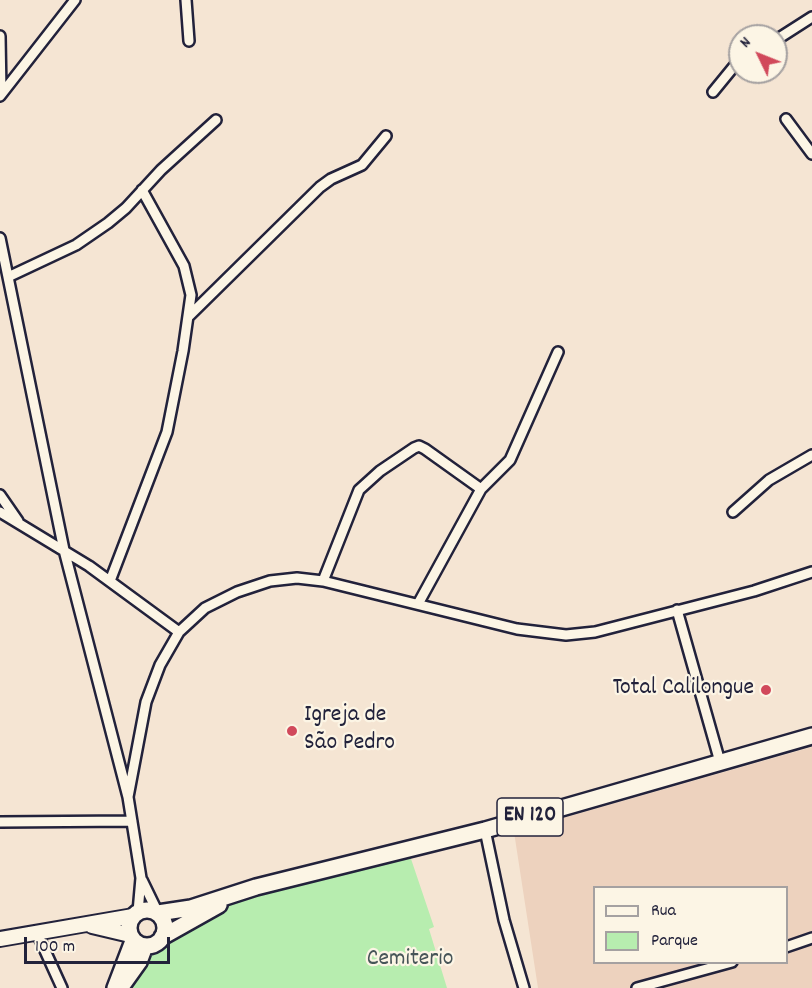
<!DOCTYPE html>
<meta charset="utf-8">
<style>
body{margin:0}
#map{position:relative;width:812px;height:988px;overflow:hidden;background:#f5e5d3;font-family:Dekko,sans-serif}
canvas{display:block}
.legend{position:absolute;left:593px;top:886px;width:195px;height:78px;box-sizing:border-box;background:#fcf5e5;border:2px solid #a5a1a1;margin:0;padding:8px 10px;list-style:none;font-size:18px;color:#22223b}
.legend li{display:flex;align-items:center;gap:12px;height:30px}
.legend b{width:30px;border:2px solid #a5a1a1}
.north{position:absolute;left:728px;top:24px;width:60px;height:60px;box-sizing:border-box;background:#fcf5e5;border:2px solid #a5a1a1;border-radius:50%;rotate:313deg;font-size:16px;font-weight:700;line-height:24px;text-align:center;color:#22223b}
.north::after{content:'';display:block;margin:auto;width:21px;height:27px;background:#d1495b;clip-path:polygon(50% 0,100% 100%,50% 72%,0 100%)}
.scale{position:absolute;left:24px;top:937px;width:146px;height:27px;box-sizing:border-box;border:3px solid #22223b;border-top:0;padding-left:8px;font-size:18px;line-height:21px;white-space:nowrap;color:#22223b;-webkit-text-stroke:4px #fcf5e5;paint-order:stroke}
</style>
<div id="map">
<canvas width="812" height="988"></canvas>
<ul class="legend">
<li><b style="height:8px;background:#fcf5e5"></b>Rua</li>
<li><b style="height:16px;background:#b7edaf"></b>Parque</li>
</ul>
<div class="north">N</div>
<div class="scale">100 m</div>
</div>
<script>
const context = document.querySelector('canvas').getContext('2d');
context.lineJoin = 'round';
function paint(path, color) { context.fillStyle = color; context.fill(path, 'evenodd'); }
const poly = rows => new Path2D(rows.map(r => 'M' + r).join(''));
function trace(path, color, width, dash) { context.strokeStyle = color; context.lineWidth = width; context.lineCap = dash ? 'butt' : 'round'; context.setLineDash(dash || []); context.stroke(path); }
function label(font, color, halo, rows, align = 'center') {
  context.font = font + ' Dekko,sans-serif'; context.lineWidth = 4.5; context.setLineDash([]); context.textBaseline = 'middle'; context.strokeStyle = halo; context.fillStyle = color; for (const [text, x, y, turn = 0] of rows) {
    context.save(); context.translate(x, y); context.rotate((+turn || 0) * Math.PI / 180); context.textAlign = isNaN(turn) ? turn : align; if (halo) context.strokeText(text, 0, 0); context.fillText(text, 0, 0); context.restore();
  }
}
const built = poly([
 [812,747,812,988,538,988,514,832],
 [594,888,786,888,786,962,594,962]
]);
const green = poly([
 [408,850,434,927,429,929,447,988,120,988,152,945,246,891]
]);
const street = poly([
 [186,0,189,41],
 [0,36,1,93],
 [776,40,812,17],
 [713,92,740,59],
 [0,96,75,0],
 [786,119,812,154],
 [0,238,64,550,128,797,141,878,138,912],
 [8,277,76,245,108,223,126,208,161,170,216,120],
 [188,317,320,187,331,179,362,165,386,136],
 [0,495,18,521],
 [0,512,89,566,179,632],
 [733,512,769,480,812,455],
 [110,581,167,432,183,351,191,295,184,266,142,190],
 [323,581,359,490,380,471,414,448,419,446,425,449,481,489],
 [418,604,481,489,510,460,558,352],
 [677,610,720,762],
 [128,797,146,702,160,665,179,632,205,608,237,592,270,581,297,578,323,581,517,629,566,635,595,632,754,591,812,572],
 [0,822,132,821],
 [485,830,504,920,524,988],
 [142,880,158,913],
 [37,933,62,988],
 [786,947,812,938],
 [637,988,732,962]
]);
const secondary = poly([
 [92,926,130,935],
 [0,939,133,916]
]);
const primary = poly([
 '129 928a18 18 0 1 1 36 0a18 18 0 1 1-36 0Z',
 [158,913,191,908,256,887,485,830,812,736],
 [162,937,219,905],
 [124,983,139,962,145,946],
 [115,988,133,941]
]);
const markers = [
 [766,690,6,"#d1495b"],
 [292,731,6,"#d1495b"]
];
const shields = [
 [530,817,66]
];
const shieldNames = [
 ["EN 120",530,817]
];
const poiNames = [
 ["Total Calilongue",754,690],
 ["Igreja de",304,717,"left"],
 ["São Pedro",304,745,"left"]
];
const parkNames = [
 ["Cemiterio",410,961]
];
paint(built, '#edd2be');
paint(green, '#b7edaf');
trace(street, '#22223b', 14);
trace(secondary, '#22223b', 18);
trace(primary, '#22223b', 20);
trace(street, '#fcf5e5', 9);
trace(secondary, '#fcf5e5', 14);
trace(primary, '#fcf5e5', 15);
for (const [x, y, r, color] of markers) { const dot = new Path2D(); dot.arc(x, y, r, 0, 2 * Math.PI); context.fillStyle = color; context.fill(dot); trace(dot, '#fcf5e5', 2); }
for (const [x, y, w] of shields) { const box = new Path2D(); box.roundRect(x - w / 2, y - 19, w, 38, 4.5); context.fillStyle = '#fcf5e5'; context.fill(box); trace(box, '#22223b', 1.5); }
label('bold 22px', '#22223b', null, shieldNames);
label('24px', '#22223b', '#fcf5e5', poiNames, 'right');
label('24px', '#475558', '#fcf5e5', parkNames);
</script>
